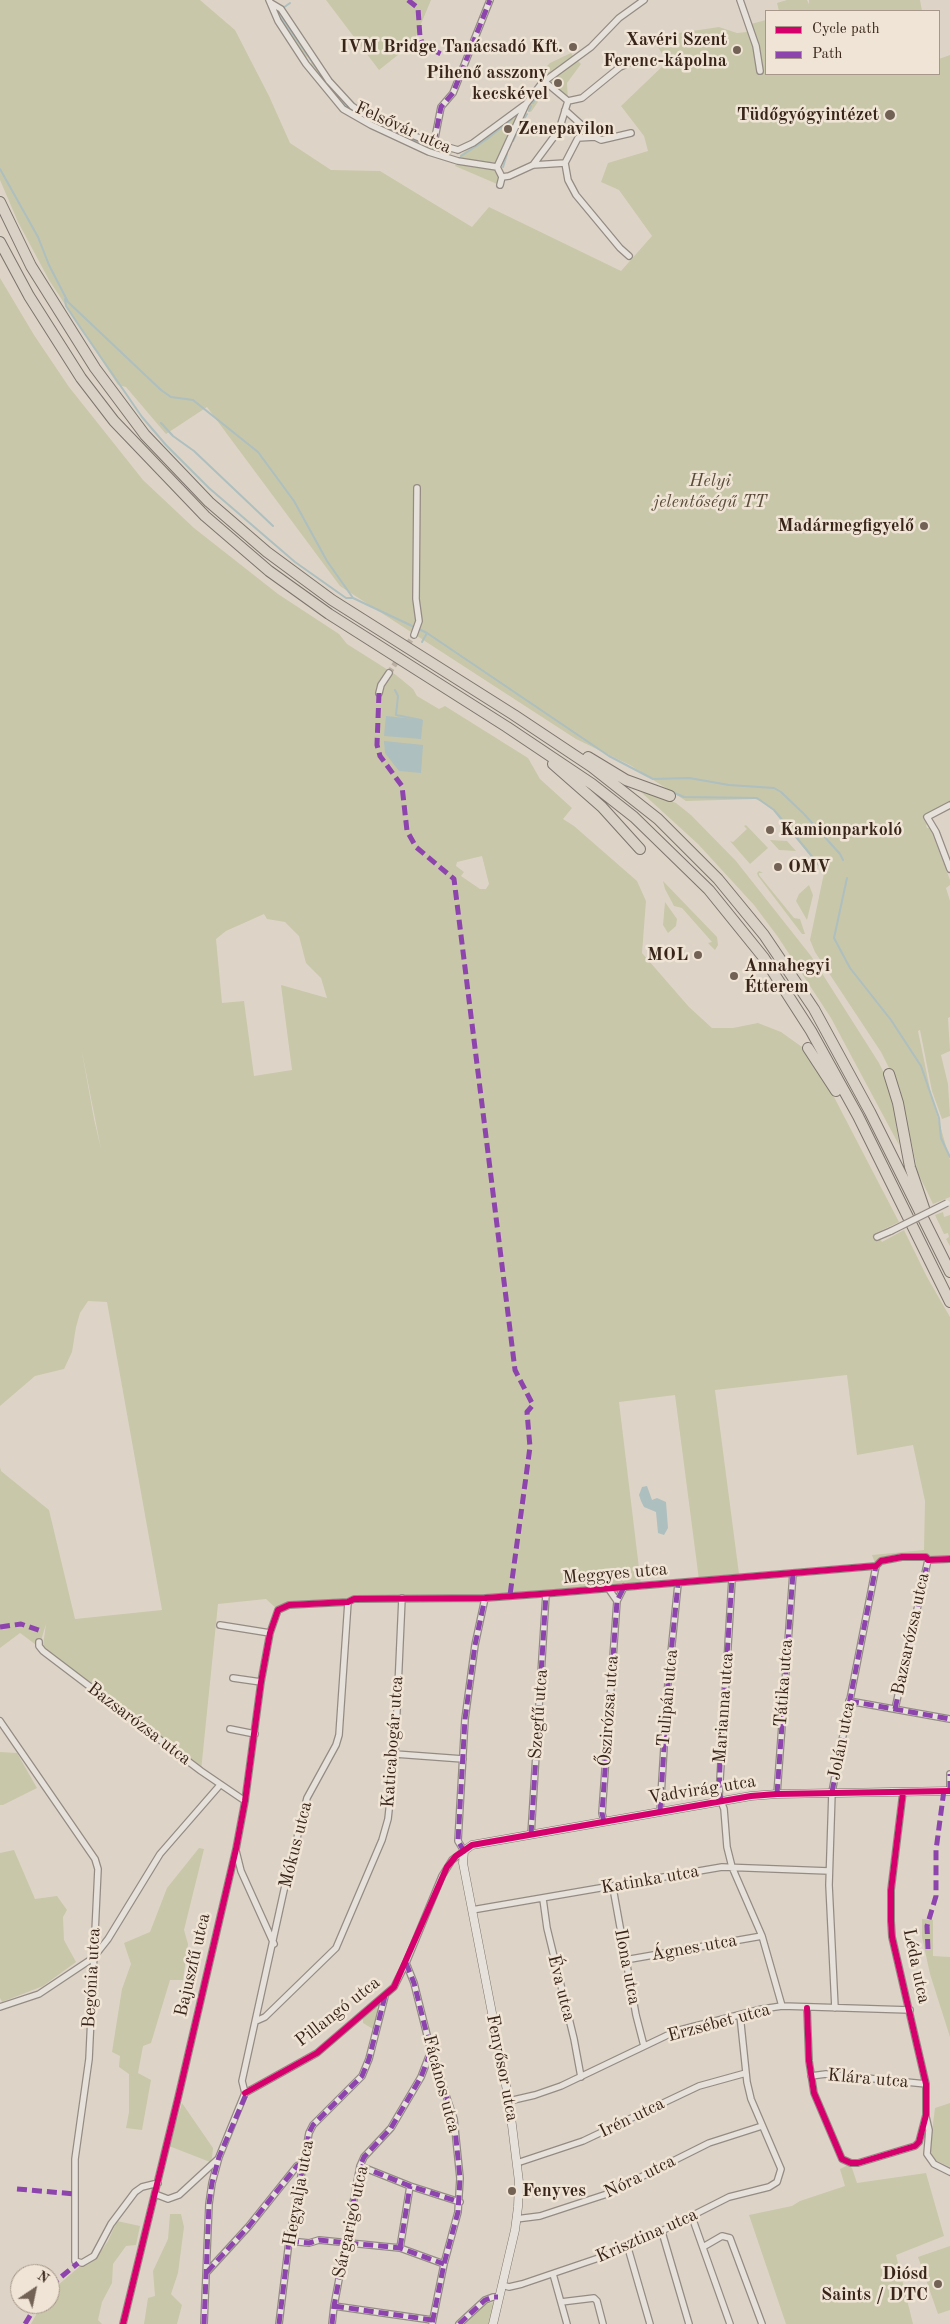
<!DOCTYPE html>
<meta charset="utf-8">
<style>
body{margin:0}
#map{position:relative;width:950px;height:2324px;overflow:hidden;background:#ddd4c7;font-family:"Old Standard TT",serif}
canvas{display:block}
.legend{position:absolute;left:765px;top:10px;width:175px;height:65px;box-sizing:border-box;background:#efe4d5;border:1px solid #a6978a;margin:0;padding:6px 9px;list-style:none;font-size:15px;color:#382419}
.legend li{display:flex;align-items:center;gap:10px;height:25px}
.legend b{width:25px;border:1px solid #a6978a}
.north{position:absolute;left:10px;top:2264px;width:50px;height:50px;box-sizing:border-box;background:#efe4d5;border:1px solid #a6978a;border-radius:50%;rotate:34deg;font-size:14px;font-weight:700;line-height:20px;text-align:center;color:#382419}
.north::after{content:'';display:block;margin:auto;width:18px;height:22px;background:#726256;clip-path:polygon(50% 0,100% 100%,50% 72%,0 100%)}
</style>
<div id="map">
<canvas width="950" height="2324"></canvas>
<ul class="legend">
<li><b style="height:6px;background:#d6006c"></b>Cycle path</li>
<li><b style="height:6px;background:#8e44ad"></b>Path</li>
</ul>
<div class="north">N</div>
</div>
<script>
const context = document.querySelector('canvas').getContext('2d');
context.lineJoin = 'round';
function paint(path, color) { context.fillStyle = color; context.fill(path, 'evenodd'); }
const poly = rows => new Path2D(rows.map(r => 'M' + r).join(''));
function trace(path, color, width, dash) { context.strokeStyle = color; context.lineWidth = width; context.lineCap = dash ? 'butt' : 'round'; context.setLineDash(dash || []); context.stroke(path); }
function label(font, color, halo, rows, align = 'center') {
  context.font = font + ' "Old Standard TT",serif'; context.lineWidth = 5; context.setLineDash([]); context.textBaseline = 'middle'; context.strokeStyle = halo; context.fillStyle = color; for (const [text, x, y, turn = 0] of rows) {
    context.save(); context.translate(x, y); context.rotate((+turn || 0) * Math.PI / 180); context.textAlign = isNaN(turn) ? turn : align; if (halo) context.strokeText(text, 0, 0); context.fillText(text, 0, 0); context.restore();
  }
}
const green = poly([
 [0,0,200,0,235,30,269,96,290,143,331,170,380,171,472,227,489,207,621,271,652,236,619,190,601,182,608,163,648,151,644,136,621,106,667,62,652,37,719,27,737,33,747,32,752,28,751,24,766,20,766,74,939,74,939,59,950,55,950,805,927,817,932,823,926,825,927,828,930,828,950,880,950,885,946,888,950,901,950,1017,948,1018,950,1051,941,1055,948,1084,950,1116,942,1119,932,1091,920,1030,918,1031,931,1094,950,1160,950,1197,933,1204,918,1173,900,1090,881,1052,815,952,810,940,824,873,773,810,765,803,755,799,686,801,630,765,576,739,340,586,207,407,166,434,126,387,118,385,49,280,18,222,0,180],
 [326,0,431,0,413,43,379,70],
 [787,0,807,0,809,4,809,0,920,0,922,11,779,11,777,3],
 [278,9,310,56,310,58,303,55,278,15],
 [571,53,573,56,543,78,538,75,550,63],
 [577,60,581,64,567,83,568,101,549,81],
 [312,61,354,110,453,150,453,153,448,155,430,150,353,114,339,103,310,65],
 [537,93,542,96,531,112,527,110],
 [521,110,496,163,460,158,460,155],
 [456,164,475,165,495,169,499,174,497,184,455,166],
 [0,278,34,335,69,387,143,480,194,528,278,594,339,634,347,644,396,675,413,689,417,696,439,709,445,706,528,758,540,779,572,808,563,819,574,826,637,881,646,901,642,953,689,1007,712,1028,733,1028,758,1023,781,1032,802,1047,820,1070,899,1222,876,1233,882,1242,904,1230,927,1277,950,1317,950,1559,926,1557,881,1561,876,1566,872,1555,924,1550,925,1501,913,1445,857,1455,847,1375,715,1390,739,1574,733,1577,699,1580,675,1395,619,1402,641,1585,546,1594,438,1597,289,1605,278,1610,266,1599,218,1604,201,1771,122,1714,43,1646,46,1624,39,1647,20,1633,0,1648,0,1467,1,1471,49,1510,75,1619,162,1610,107,1302,88,1301,80,1313,76,1327,72,1352,64,1369,35,1376,0,1406],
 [482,856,489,884,486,889,480,889,461,876,464,872,456,866,457,862],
 [264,914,267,919,285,922,299,936,306,963,321,978,327,998,281,985,292,1070,254,1076,244,1001,222,1003,216,939,226,931],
 [81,1047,101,1149,94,1119],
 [641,792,655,795,676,803,691,815,736,861,811,956,879,1063,891,1087,899,1145,831,1018,778,937,754,905,698,844],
 [746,825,768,848,750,864,730,841,733,842,747,829,744,826],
 [770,840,787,841,796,851,779,850],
 [759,871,763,873,759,873,759,875,794,918,800,919,805,934,802,934,758,876,757,873],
 [663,881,717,937,718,945,715,950,708,943,712,942,682,908,674,906,665,889],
 [809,885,813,895,807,920,796,901,799,894],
 [665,902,677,919,676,926,668,933,663,925],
 [943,1212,944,1217,950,1215,950,1246,946,1239,949,1237,948,1233,944,1234,935,1215],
 [0,1752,17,1753,37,1788,3,1805,0,1805],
 [199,1848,204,1849,184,1930,188,1944,183,1980,170,1980,151,2043,143,2046,138,2073,151,2080,142,2130,126,2128,129,2112,129,2074,119,2067,120,2056,112,2052,122,1989,131,1964,124,1943,150,1932,167,1888],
 [14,1850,35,1899,57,1896,67,1910,63,1917,64,1940,76,1962,43,1986,2,2002,0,1998,0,1853],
 [922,1919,933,1920,933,1956,950,1957,950,2037,930,1974,922,1937],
 [376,2007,379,2010,373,2029,363,2023,363,2019],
 [182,2103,213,2148,212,2158,210,2162,169,2146],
 [950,2103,950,2167,933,2159,930,2148,935,2108],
 [848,2165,852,2168,857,2183,926,2173,944,2236,896,2255,913,2324,786,2324,749,2215,792,2206,800,2201,845,2186,840,2169],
 [170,2214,181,2214,184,2227,178,2273,171,2294,182,2305,177,2324,144,2324,148,2298,155,2296,153,2271,168,2239],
 [117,2221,140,2226,136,2245,126,2246,113,2264,112,2283,102,2302,98,2320,102,2324,31,2324,42,2304,50,2304,50,2292,79,2267,96,2258,108,2241],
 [950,2246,950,2310,938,2314,918,2257],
 [494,2302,490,2324,465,2324,483,2305]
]);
const water = poly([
 [386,716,423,720,421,739,384,736],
 [384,741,423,745,421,773,399,771,385,753],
 [647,1486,652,1500,657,1498,666,1502,668,1528,664,1535,658,1533,656,1512,644,1507,641,1501,639,1495,642,1487]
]);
const stream = poly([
 [283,8,290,3],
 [280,10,279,12,283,20,333,92,348,108,360,115],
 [540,91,544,87],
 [533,103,538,94],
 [529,111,531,106],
 [364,118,426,145,450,153],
 [524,119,527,114],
 [519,129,522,124],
 [513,141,517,132],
 [509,149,511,144],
 [461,156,487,139,512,119],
 [503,167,507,154],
 [0,169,38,237,49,265,68,302,161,390,171,397,193,400,258,452,294,501,327,561,353,598],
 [65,299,66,306,80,327,142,417,166,445,209,488,295,562,346,598,353,598,427,633,422,642],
 [161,423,173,436,194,451,273,526],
 [427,633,609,756,653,779,689,778,729,785,774,788,781,792,804,814,840,854,843,860],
 [395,690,398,696,396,715,421,720],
 [670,791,684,797,757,798,774,810,819,865],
 [847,878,834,938,850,968,891,1020,921,1066,939,1118,941,1138,950,1157]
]);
const streetTunnel = poly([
 [389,673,414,635]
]);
const street = poly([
 [269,0,278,21,306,64,343,109,371,125,429,152,458,161,497,167],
 [740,0,756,46,760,71],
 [271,3,281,9,329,81,352,106,370,118,427,141,458,150],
 [544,81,568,101],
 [568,101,582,98,620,67,627,64],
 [565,110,595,137],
 [434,143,441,107,453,93,490,0],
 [458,150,473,143,526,104],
 [533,165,559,130,568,101],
 [497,167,526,104,542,83,591,47,619,18,644,0],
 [497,167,502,177,500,185],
 [502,177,509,176,533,165,565,163],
 [629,256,620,248,576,195,568,180,565,163,578,138,595,137,601,140,631,133],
 [414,635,419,621,416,599,417,488],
 [379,693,381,685,389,673],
 [950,805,927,817,936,832,950,869],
 [877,1237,891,1231],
 [732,1579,719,1796,724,1809,727,1847,732,1867,762,1936,782,2006],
 [608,1588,617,1601],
 [220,1625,270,1633],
 [39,1642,39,1646,43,1651,201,1771,245,1801],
 [233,1678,261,1682],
 [849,1701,950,1719],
 [895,1709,928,1560],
 [0,1721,95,1859,98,1869,89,2059,75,2159,75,2261,82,2263,94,2256,111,2224,135,2192,142,2187,158,2183],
 [230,1729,255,1734],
 [395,1754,463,1759],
 [950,1791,950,1774],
 [777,1794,793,1573],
 [660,1812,668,1683,678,1584],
 [604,1822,602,1813,617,1601,624,1587],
 [531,1835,546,1594],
 [236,1851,241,1871,274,1944],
 [613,1888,636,2015,644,2046],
 [543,1899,547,1928,574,2039,581,2077],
 [472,1910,722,1867,829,1871],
 [625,1960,762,1936],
 [406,1963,414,1983,431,2051,454,2119,460,2178,458,2212,444,2264,432,2324],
 [0,2007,39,1994,93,1958,108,1939,160,1854,220,1785],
 [807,2008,809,2061,814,2093,842,2159,851,2163,858,2163,915,2146,919,2142,926,2115,926,2084,892,1937,891,1921,891,1890,903,1792],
 [835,2008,829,1885,832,1792,876,1566],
 [256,2021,265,2017,336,1948,382,1840,388,1819,395,1754,402,1598],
 [811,2076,826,2074,926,2084],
 [245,2093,317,2053,394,1987,406,1963,442,1876,452,1860,464,1851,458,1841,465,1719,475,1645,485,1598],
 [245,2093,242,2081,284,1890,307,1798,336,1745,339,1735,348,1602],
 [509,2101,535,2095,561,2086,676,2031,762,2009,782,2006,910,2010],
 [926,2117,929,2130,927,2154,934,2164,950,2172],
 [517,2163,583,2141,699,2086,746,2073],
 [360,2166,410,2186,460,2202],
 [155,2194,168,2199,179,2195,218,2159],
 [692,2217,730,2324],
 [516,2219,540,2216,607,2194,709,2143,762,2126],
 [662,2232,689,2324],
 [289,2241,309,2243,319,2240,400,2248,444,2264],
 [703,2247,722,2236,730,2238,762,2324],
 [400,2248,410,2186],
 [628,2248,650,2324],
 [207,2272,249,2226,297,2166,304,2162],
 [553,2274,567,2324],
 [502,2285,509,2287,522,2284,628,2248,729,2197,769,2187,777,2182,781,2169,751,2099,747,2082,740,2015],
 [561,2302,594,2298,597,2301,603,2324],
 [334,2306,432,2320],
 [123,2324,178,2098,236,1849,245,1801,261,1682,270,1633,278,1610,289,1605,348,1602,354,1599,485,1598,554,1593,876,1566,881,1561,902,1557,926,1557,928,1560,950,1559],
 [204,2324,209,2204,212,2183,219,2157,245,2093],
 [279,2324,289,2241,309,2133,313,2125,362,2076,369,2059,385,1996],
 [332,2324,334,2306,360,2166,364,2157,391,2128,421,2077,431,2051],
 [459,2324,485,2300,493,2297,498,2297]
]);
const secondary = poly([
 [493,2324,515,2230,518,2207,519,2182,509,2101,463,1863,464,1851,472,1845,751,1796,777,1794,950,1791]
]);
const highway = poly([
 [0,202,31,266,95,368,145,435,209,502,267,552,332,600,514,715,592,767,658,819,718,879,764,935,814,1009,870,1112,950,1272],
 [0,242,29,296,81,378,114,421,205,516,269,571,329,614,507,727,592,784,634,817,709,890,764,958,811,1031,858,1116,950,1302],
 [588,757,626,780,670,796],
 [553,764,602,807,640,849],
 [808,1048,836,1091],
 [889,1074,898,1103,910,1167,924,1208]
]);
const streetBridge = poly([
 [891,1231,947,1203]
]);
const quiet = poly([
 [408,0,418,8,420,37,423,45,441,54],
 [434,143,441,107,453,93,490,0],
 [379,693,377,745,380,756,402,786,407,831,416,847,454,879,515,1370,533,1405,527,1412,530,1447,510,1595],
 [0,1627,21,1624,41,1631],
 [849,1701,950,1719],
 [895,1709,928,1560],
 [950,1791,950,1774],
 [832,1792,876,1566],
 [777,1794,793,1573],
 [722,1802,719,1793,720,1765,732,1579],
 [660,1812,668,1683,678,1584],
 [604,1822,602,1813,617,1601,624,1587],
 [531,1835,546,1594],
 [463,1852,464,1851,458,1841,465,1719,475,1645,485,1598,488,1597],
 [928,1949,927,1926,936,1896,936,1850,944,1790],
 [406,1963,414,1983,431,2051,454,2119,460,2178,458,2212,444,2264,432,2324],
 [360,2166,410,2186,460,2202],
 [17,2189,75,2194],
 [289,2241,309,2243,319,2240,400,2248,444,2264],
 [400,2248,410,2186],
 [207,2272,249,2226,297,2166,304,2162],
 [50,2286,78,2263],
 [334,2306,432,2320],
 [25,2324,37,2304],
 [204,2324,209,2204,212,2183,219,2157,247,2092],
 [279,2324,289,2241,309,2133,313,2125,362,2076,369,2059,385,1996],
 [332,2324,334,2306,360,2166,364,2157,391,2128,421,2077,431,2051],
 [459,2324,485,2300,493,2297,498,2297]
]);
const cycleway = poly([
 [807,2008,809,2061,814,2093,842,2159,851,2163,858,2163,915,2146,919,2142,926,2115,926,2084,892,1937,891,1921,891,1890,903,1792],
 [245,2093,317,2053,394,1987,447,1867,456,1856,472,1845,751,1796,777,1794,950,1791],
 [123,2324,178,2098,236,1849,245,1801,261,1682,270,1633,278,1610,289,1605,348,1602,354,1599,485,1598,554,1593,876,1566,881,1561,902,1557,926,1557,928,1560,950,1559]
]);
const markers = [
 [573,47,5,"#726256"],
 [737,50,5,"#726256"],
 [558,83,5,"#726256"],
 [890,115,6,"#726256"],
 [508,129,5,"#726256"],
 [924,526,5,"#726256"],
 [770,830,5,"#726256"],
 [778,867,5,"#726256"],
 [698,955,5,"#726256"],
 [734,976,5,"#726256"],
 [512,2191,5,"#726256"],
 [938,2284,5,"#726256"]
];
const poiNames = [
 ["Xavéri Szent",727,40],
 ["Ferenc-kápolna",727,61],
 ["IVM Bridge Tanácsadó Kft.",563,47],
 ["Pihenő asszony",548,73],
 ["kecskével",548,94],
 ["Tüdőgyógyintézet",879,115],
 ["Zenepavilon",518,129,"left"],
 ["Madármegfigyelő",914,526],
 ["Kamionparkoló",780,830,"left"],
 ["OMV",788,867,"left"],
 ["MOL",688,955],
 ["Annahegyi",744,966,"left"],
 ["Étterem",744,987,"left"],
 ["Fenyves",522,2191,"left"],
 ["Diósd",928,2274],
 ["Saints / DTC",928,2295]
];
const streetNames = [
 ["Felsővár utca",403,128,24],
 ["Meggyes utca",615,1574,-5],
 ["Bazsarózsa utca",911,1634,-78],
 ["Tátika utca",784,1683,-86],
 ["Tulipán utca",668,1698,-85],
 ["Marianna utca",724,1708,-86],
 ["Őszirózsa utca",609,1711,-86],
 ["Szegfű utca",539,1714,-86],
 ["Bazsarózsa utca",139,1724,37],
 ["Jolán utca",842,1741,-79],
 ["Katicabogár utca",393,1742,-86],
 ["Vadvirág utca",702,1790,-9],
 ["Mókus utca",296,1845,-76],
 ["Katinka utca",650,1880,-10],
 ["Ágnes utca",694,1948,-10],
 ["Bajuszfű utca",193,1965,-77],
 ["Léda utca",916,1966,78],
 ["Ilona utca",627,1967,79],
 ["Begónia utca",92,1978,-87],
 ["Éva utca",561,1988,76],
 ["Pillangó utca",338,2012,-38],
 ["Erzsébet utca",719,2023,-15],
 ["Fenyősor utca",502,2068,79],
 ["Klára utca",868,2079,5],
 ["Fácános utca",441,2084,75],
 ["Irén utca",632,2118,-26],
 ["Nóra utca",640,2177,-26],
 ["Hegyalja utca",299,2193,-80],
 ["Sárgarigó utca",351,2222,-78],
 ["Krisztina utca",647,2236,-24]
];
const parkNames = [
 ["Helyi",710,481],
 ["jelentőségű TT",710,502]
];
paint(green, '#c8c7a9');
paint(water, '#aebfbf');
trace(stream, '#aebfbf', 2);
trace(streetTunnel, '#bcb1a4', 5.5, [5.5, 3]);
trace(street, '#948c84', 8);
trace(secondary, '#7d756d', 9);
trace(highway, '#7d756d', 12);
trace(street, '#e6e1da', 5.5);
trace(secondary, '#e6e1da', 8);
trace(highway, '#d9d1c5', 10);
trace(streetBridge, '#948c84', 8, []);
trace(streetBridge, '#e6e1da', 5.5);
trace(quiet, '#8e44ad', 5, [10, 5]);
trace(cycleway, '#d6006c', 6);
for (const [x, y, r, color] of markers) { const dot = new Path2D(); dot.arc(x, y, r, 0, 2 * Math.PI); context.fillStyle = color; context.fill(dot); trace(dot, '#efe4d5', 2); }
label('bold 18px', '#382419', '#efe4d5', poiNames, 'right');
label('18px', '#382419', '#efe4d5', streetNames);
label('italic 18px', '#584a37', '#efe4d5', parkNames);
</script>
